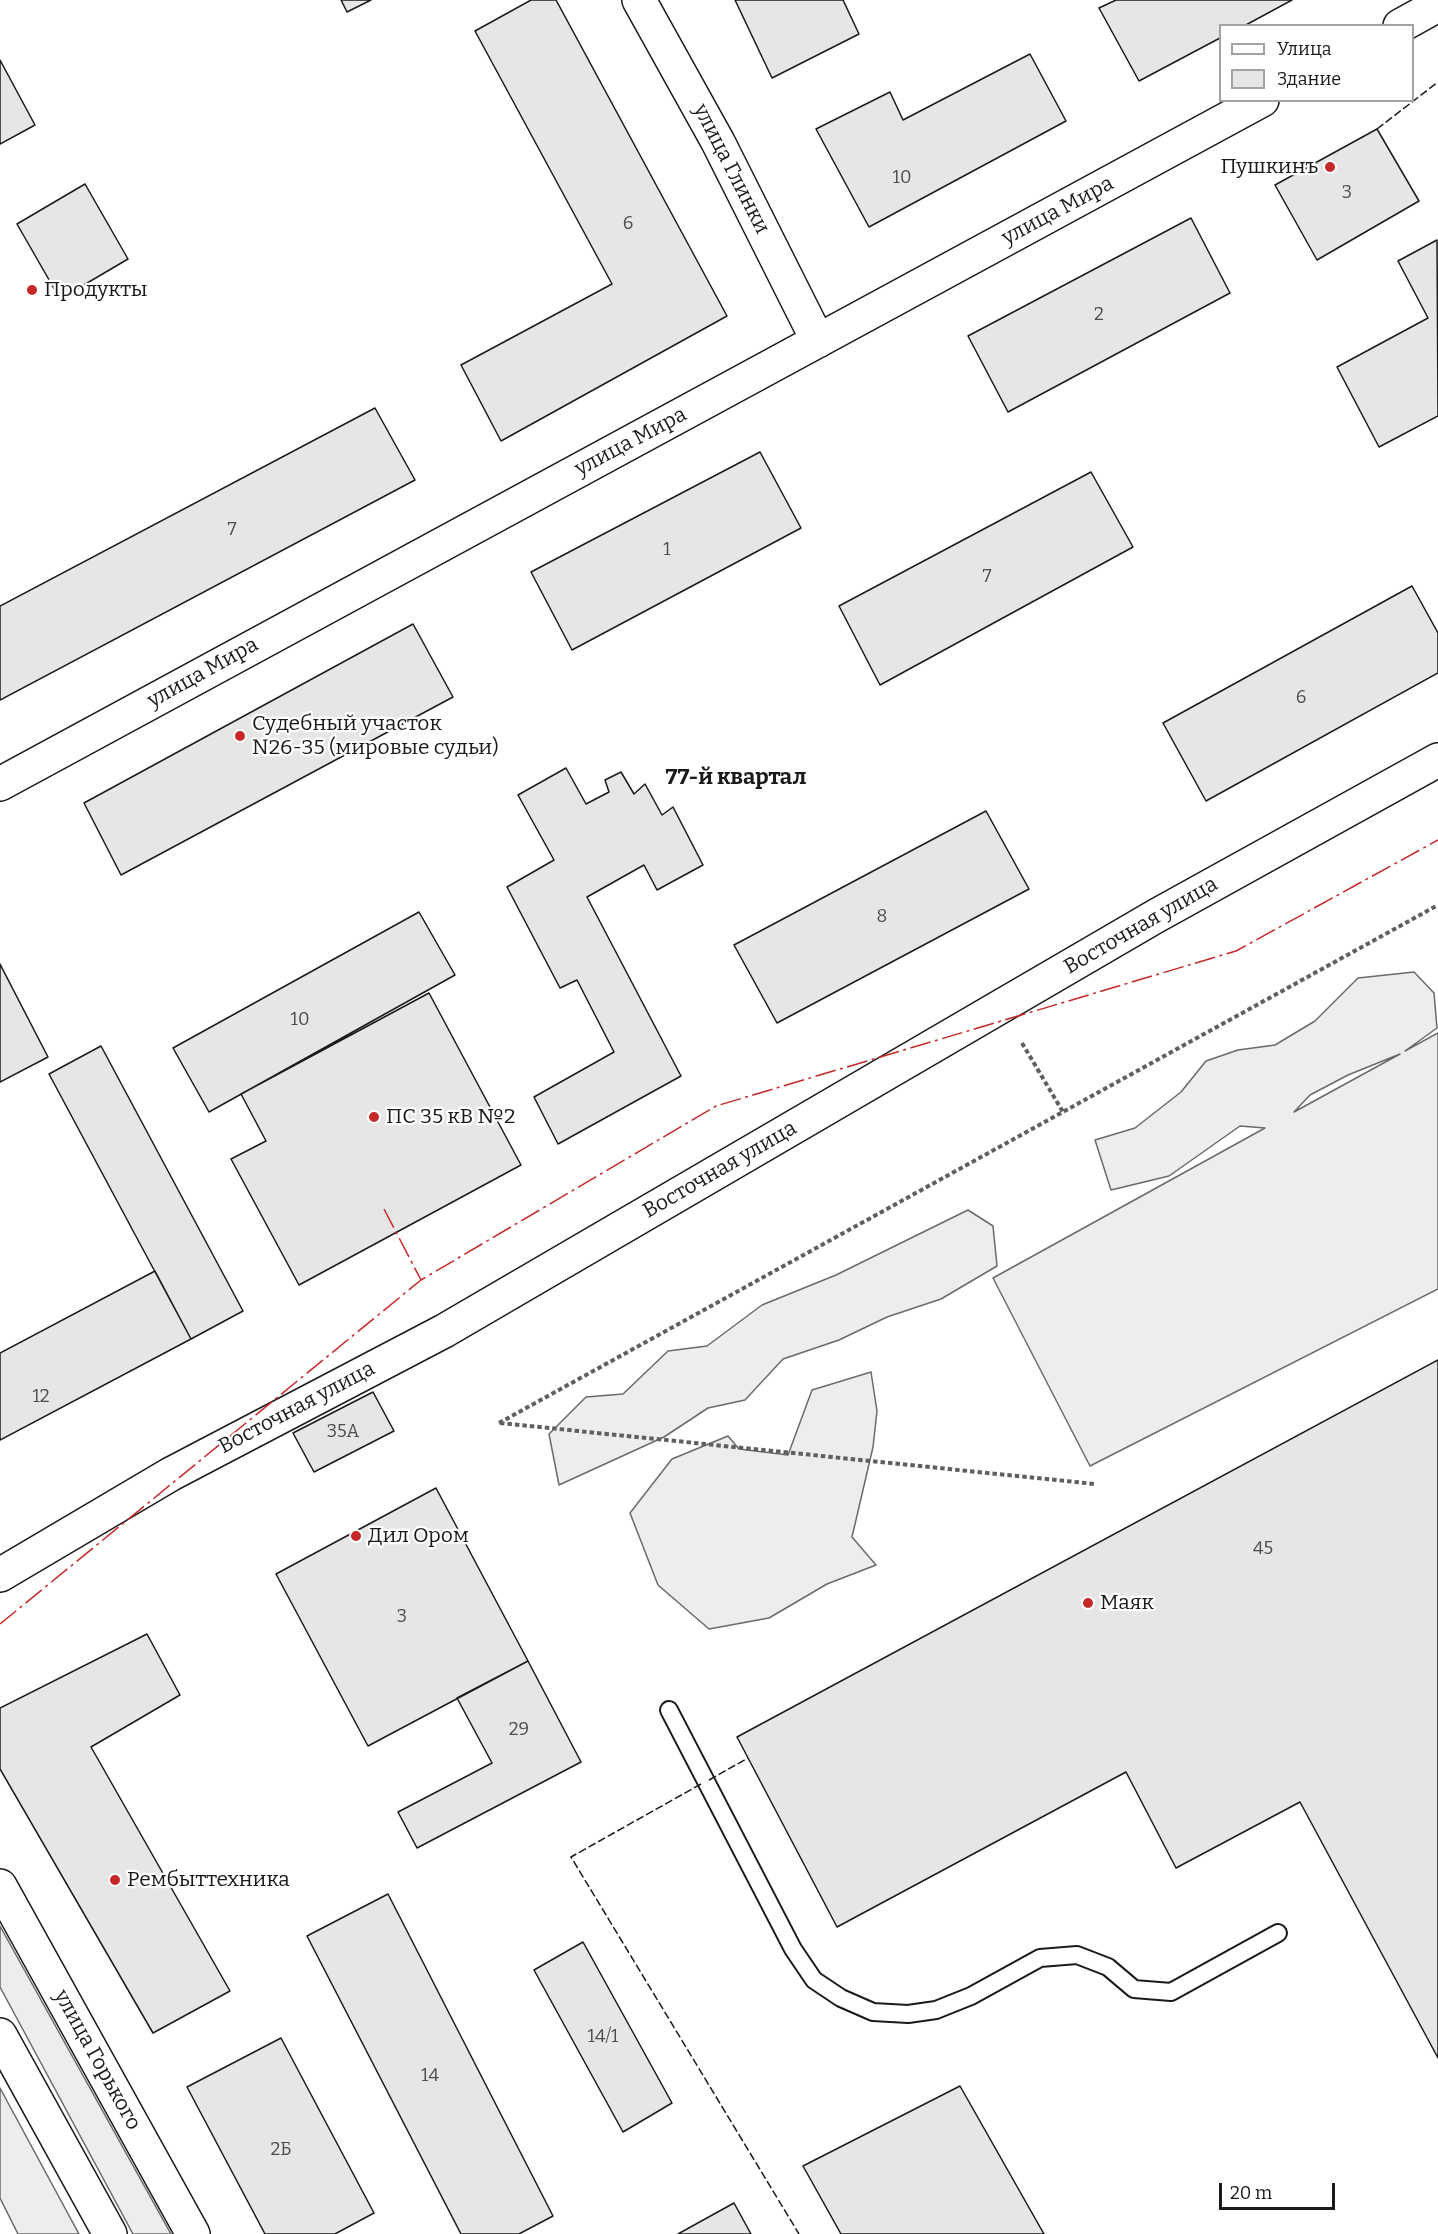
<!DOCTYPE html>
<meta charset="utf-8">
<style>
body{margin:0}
#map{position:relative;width:1438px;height:2234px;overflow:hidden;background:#fff;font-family:Bitter,serif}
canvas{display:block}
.legend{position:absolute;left:1219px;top:24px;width:195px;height:78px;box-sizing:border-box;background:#fff;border:2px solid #a3a3a3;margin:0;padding:8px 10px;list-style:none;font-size:18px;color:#1a1a1a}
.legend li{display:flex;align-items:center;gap:12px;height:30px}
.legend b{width:30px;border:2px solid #a3a3a3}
.scale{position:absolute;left:1219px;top:2183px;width:116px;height:27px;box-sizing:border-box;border:3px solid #1a1a1a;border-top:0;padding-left:8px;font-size:18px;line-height:21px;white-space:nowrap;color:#1a1a1a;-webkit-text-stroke:4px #fff;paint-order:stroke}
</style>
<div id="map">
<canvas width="1438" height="2234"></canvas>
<ul class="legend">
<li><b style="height:8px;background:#fff"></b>Улица</li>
<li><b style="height:16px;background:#e6e6e6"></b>Здание</li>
</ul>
<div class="scale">20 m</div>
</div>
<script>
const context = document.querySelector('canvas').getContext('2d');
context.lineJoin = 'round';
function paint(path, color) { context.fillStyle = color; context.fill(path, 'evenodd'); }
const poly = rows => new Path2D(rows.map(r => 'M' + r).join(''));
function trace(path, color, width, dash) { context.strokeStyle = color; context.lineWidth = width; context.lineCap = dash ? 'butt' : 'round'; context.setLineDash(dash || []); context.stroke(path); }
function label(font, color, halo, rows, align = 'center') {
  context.font = font + ' Bitter,serif'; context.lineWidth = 4.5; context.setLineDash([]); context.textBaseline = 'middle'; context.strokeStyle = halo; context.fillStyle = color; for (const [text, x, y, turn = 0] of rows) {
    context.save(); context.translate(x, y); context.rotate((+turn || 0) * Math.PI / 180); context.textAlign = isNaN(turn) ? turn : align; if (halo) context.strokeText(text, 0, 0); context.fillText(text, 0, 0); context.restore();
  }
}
const built = poly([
 [1414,972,1434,993,1437,1028,1405,1051,1438,1033,1438,1289,1090,1466,993,1278,1265,1128,1240,1126,1169,1176,1111,1190,1095,1140,1135,1128,1181,1092,1206,1061,1238,1050,1275,1045,1315,1021,1358,978,1414,972],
 [1400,1054,1294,1112,1310,1095,1348,1075,1400,1054],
 [968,1210,993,1226,997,1266,941,1299,887,1317,839,1340,783,1359,745,1400,708,1408,664,1437,559,1485,549,1434,586,1397,623,1394,668,1351,707,1346,762,1305,836,1275,968,1210],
 [871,1372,877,1411,873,1447,852,1537,876,1565,827,1584,769,1618,709,1629,658,1585,630,1513,672,1459,728,1436,739,1449,788,1455,812,1390,871,1372],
 [0,1926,171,2234,133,2234,0,1987,0,1926],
 [0,2088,79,2234,18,2234,0,2198,0,2088]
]);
const building = poly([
 [341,0,371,0,347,12,341,0],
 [531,0,556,0,727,316,501,441,461,365,612,284,475,31,531,0],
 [735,0,843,0,859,34,772,78,735,0],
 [1116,0,1292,0,1244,26,1220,26,1220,38,1139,81,1099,8,1116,0],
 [1030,54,1066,121,869,227,816,129,890,92,903,120,1030,54],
 [0,60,35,125,0,144,0,60],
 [1377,129,1419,201,1317,260,1275,185,1377,129],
 [85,184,128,259,60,299,17,224,85,184],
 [1191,218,1230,293,1008,412,968,336,1191,218],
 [1437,240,1438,416,1379,447,1337,367,1428,318,1398,261,1437,240],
 [375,408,415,480,0,700,0,606,375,408],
 [760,452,801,528,572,650,531,572,760,452],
 [1091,472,1133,547,880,685,839,606,1091,472],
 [1412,586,1438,633,1438,673,1206,801,1163,723,1412,586],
 [413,624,453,697,121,875,84,803,413,624],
 [566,768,586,804,609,792,605,780,621,772,634,794,645,784,662,815,673,807,703,865,657,890,644,865,587,897,681,1076,558,1144,534,1097,614,1052,577,980,560,988,507,887,554,860,518,795,566,768],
 [986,811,1029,889,777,1023,734,945,986,811],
 [419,912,455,975,209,1112,173,1048,419,912],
 [0,964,48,1057,0,1082,0,964],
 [429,993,521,1165,299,1285,231,1159,266,1141,241,1094,429,993],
 [101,1046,243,1311,191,1339,49,1074,101,1046],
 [155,1271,191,1339,0,1440,0,1353,155,1271],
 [1438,1360,1438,2058,1300,1802,1176,1868,1126,1772,837,1927,737,1737,1438,1360],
 [373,1392,394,1431,314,1472,293,1433,373,1392],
 [436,1488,528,1661,368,1746,276,1574,436,1488],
 [147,1634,180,1695,91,1747,230,1991,153,2033,0,1769,0,1708,147,1634],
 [528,1661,581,1762,417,1848,398,1812,492,1763,457,1698,528,1661],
 [388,1894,553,2216,519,2234,461,2234,307,1936,388,1894],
 [583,1942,672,2103,623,2132,534,1970,583,1942],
 [281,2038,374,2213,335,2234,265,2234,187,2087,281,2038],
 [960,2086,1044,2234,841,2234,803,2166,960,2086],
 [734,2203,751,2234,678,2234,734,2203]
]);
const path = poly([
 [1022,1043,1063,1112],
 [499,1423,1438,905],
 [500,1423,1095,1484]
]);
const service = poly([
 [669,1710,793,1949,814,1980,841,1998,873,2012,908,2014,936,2010,971,1996,1040,1958,1077,1955,1108,1967,1134,1989,1171,1992,1278,1933]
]);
const minor = poly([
 [639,0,718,142,818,341],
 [1400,26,1438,5],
 [0,784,1262,100],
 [0,1575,171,1474,444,1331,1156,916,1438,760]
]);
const tertiary = poly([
 [0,1886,193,2234],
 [0,2035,110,2234]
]);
const fence = poly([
 [1377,129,1438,82],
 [709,1780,748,1758],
 [701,1784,571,1857,799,2234]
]);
const power = poly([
 [384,1209,421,1280],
 [0,1624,421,1280,716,1106,1236,951,1438,840]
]);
const markers = [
 [1330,167,6,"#c62828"],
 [32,290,6,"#c62828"],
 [240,736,6,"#c62828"],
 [374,1117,6,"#c62828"],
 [356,1536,6,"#c62828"],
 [1088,1603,6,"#c62828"],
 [115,1880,6,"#c62828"]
];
const numberNames = [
 ["10",902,178],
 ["3",1347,193],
 ["6",628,224],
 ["2",1099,315],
 ["7",232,530],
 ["1",667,550],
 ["7",987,577],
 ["6",1301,698],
 ["8",882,917],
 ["10",300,1020],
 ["12",41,1397],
 ["35А",343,1432],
 ["45",1263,1549],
 ["3",402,1617],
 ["29",519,1730],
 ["14/1",603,2037],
 ["14",430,2076],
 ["2Б",281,2150]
];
const poiNames = [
 ["Пушкинъ",1318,167,"right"],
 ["Продукты",44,290],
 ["Судебный участок",252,724],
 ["N26-35 (мировые судьи)",252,748],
 ["ПС 35 кВ №2",386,1117],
 ["Дил Ором",368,1536],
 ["Маяк",1100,1603],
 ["Рембыттехника",127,1880]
];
const streetNames = [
 ["улица Глинки",731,169,63],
 ["улица Мира",1058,211,-28],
 ["улица Мира",631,442,-28],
 ["улица Мира",203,673,-29],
 ["Восточная улица",1141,926,-30],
 ["Восточная улица",720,1170,-30],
 ["Восточная улица",297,1408,-28],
 ["улица Горького",97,2060,61]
];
const neighbourhoodNames = [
 ["77-й квартал",736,778]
];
paint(built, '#ededed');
trace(built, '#6a6a6a', 1.5);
paint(building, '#e6e6e6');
trace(building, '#1a1a1a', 1.5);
trace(service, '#1a1a1a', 20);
trace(minor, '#1a1a1a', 36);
trace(tertiary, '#1a1a1a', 36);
trace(path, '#5f5f5f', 4, [4.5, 3]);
trace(service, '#fff', 16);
trace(minor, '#fff', 33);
trace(tertiary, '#fff', 33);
trace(fence, '#1a1a1a', 1.5, [8, 3]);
trace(power, '#c62828', 1.5, [21, 4.5, 3, 4.5]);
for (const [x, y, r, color] of markers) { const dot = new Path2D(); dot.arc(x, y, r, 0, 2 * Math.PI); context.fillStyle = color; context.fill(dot); trace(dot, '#fff', 2); }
label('18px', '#4d4d4d', null, numberNames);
label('21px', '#1a1a1a', '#fff', poiNames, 'left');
label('21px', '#1a1a1a', '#fff', streetNames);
label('bold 22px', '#1a1a1a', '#fff', neighbourhoodNames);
</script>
